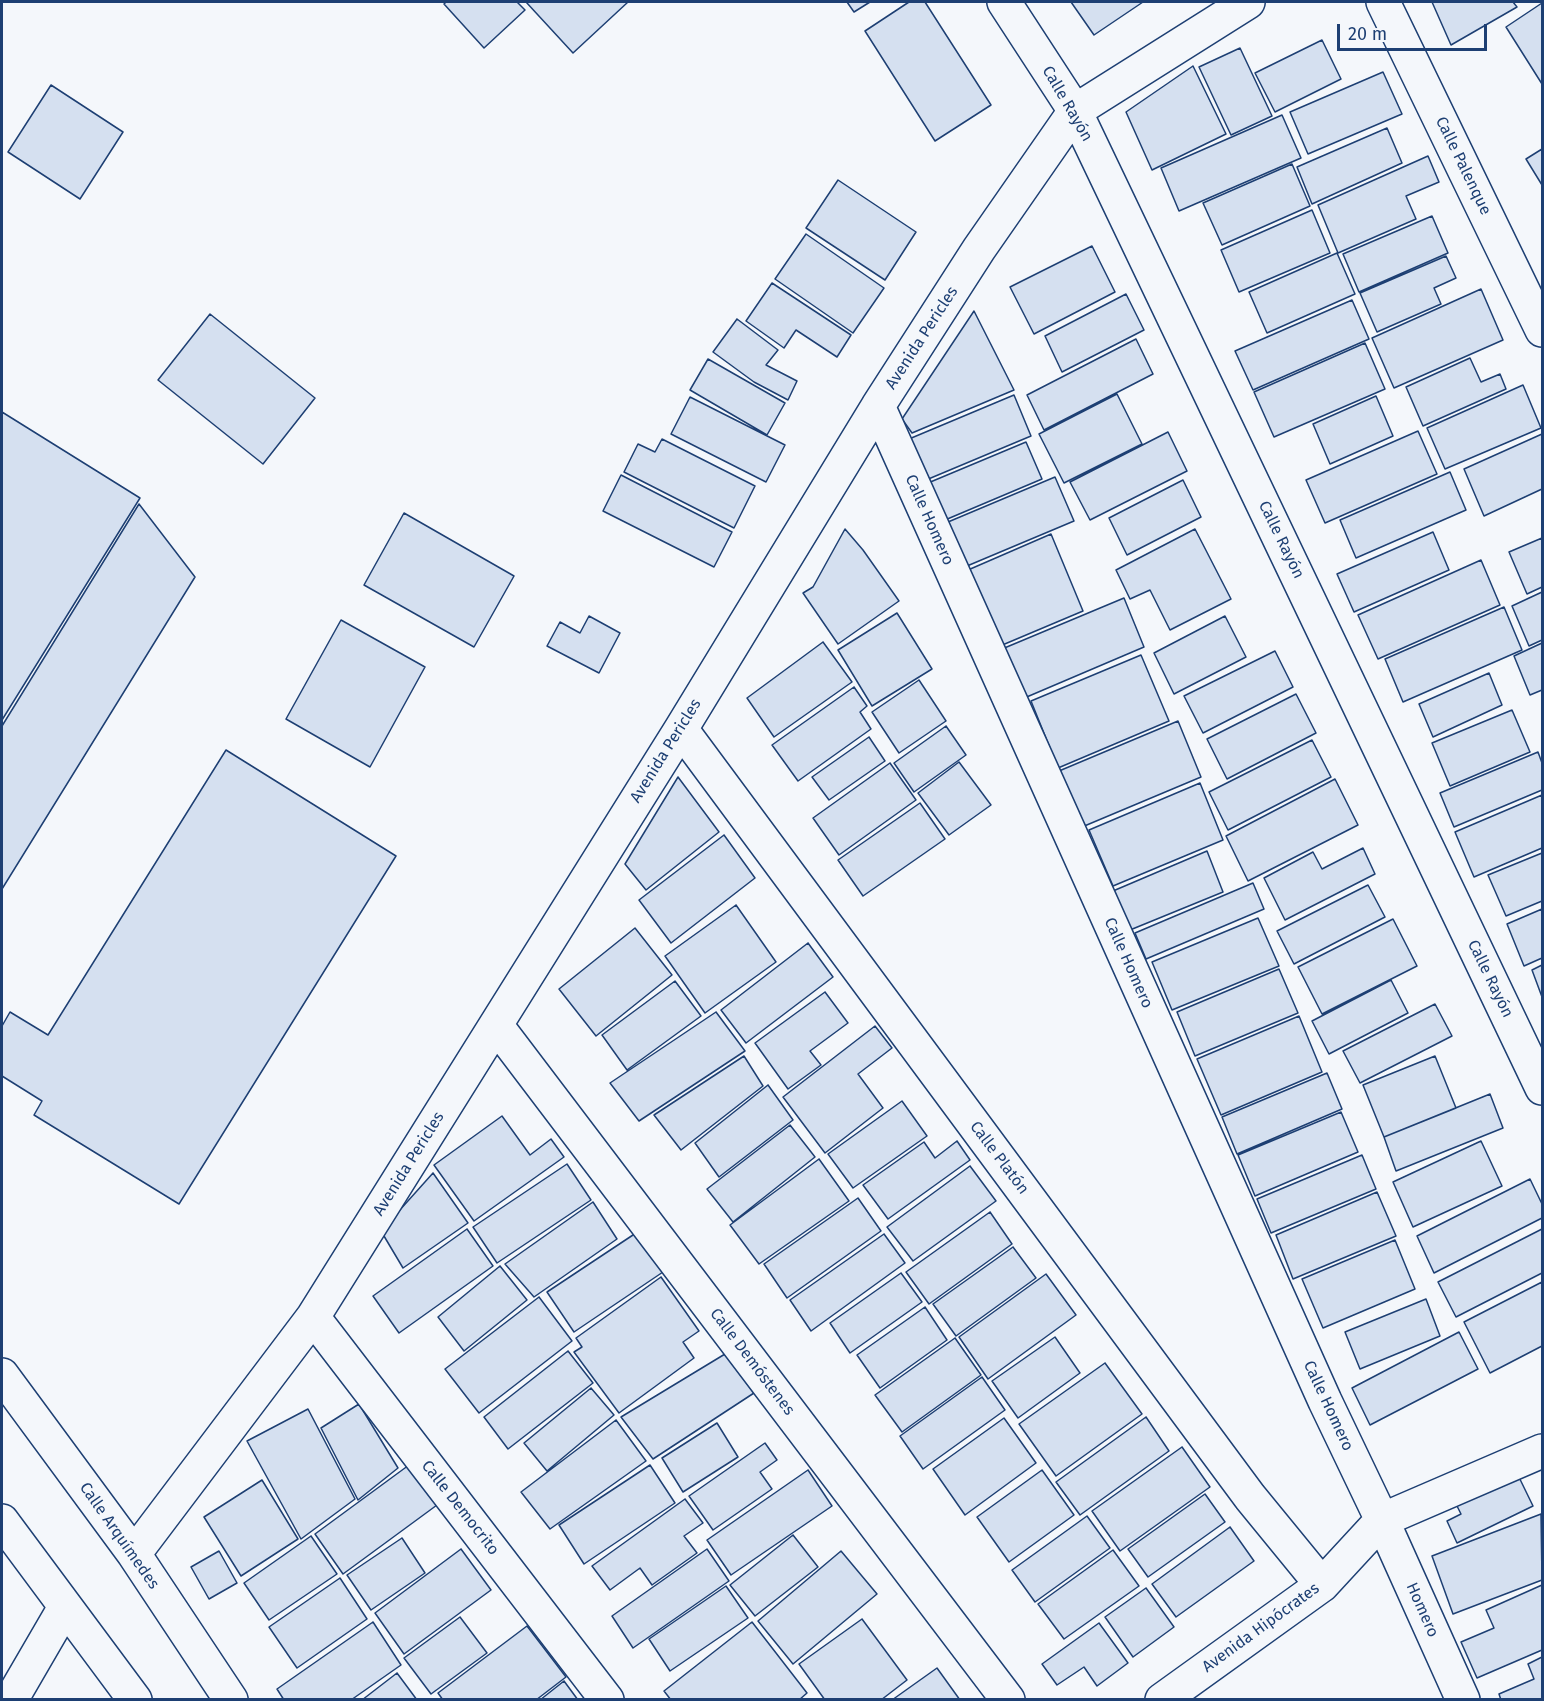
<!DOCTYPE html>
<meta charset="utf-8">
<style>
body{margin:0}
#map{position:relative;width:1544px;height:1701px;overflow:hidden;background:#f4f7fb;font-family:"Fira Sans",sans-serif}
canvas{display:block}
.frame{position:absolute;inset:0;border:3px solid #1d3f73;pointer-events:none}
.scale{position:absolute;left:1337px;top:24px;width:150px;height:27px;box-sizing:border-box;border:3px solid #1d3f73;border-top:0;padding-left:8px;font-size:18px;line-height:21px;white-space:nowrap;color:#1d3f73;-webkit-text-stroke:4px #f4f7fb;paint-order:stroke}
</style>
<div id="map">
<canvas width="1544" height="1701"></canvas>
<div class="frame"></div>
<div class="scale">20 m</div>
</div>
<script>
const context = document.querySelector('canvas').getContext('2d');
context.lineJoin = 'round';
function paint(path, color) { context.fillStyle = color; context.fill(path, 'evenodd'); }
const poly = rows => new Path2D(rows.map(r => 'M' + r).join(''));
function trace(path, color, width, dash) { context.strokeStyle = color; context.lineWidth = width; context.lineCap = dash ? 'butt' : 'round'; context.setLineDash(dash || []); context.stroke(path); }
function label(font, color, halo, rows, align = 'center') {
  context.font = font + ' "Fira Sans",sans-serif'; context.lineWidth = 4.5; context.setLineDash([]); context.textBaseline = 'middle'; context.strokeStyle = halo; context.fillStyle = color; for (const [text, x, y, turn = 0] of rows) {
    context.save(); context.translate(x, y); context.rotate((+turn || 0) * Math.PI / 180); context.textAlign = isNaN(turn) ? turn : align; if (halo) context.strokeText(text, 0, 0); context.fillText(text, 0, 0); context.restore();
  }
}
const building = poly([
 [446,2,517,2,525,10,484,48,444,4,446,2],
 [526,2,628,2,573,53,526,2],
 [847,2,870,2,854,12,847,2],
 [909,2,925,2,991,105,935,141,865,31,909,2],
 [1071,2,1143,2,1094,35,1071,2],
 [1432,2,1513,2,1517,7,1451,45,1432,2],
 [1542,3,1542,84,1506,27,1542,3],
 [1322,40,1341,79,1275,112,1255,73,1322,40],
 [1240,48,1272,116,1231,135,1199,67,1240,48],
 [1193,66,1226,134,1152,170,1126,112,1193,66],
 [1383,72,1402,114,1308,154,1290,112,1383,72],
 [51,85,123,132,80,199,8,152,51,85],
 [1282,115,1301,158,1179,211,1161,168,1282,115],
 [1387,128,1402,163,1312,204,1297,167,1387,128],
 [1542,149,1542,185,1526,159,1542,149],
 [1428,156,1439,182,1406,196,1416,219,1338,253,1318,205,1428,156],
 [1292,164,1310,206,1222,245,1203,203,1292,164],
 [838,180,916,232,885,280,806,228,838,180],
 [1312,210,1330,253,1239,292,1221,250,1312,210],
 [1432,216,1448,253,1359,292,1343,254,1432,216],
 [806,234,884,288,853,333,775,279,806,234],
 [1092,246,1115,292,1034,334,1010,287,1092,246],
 [1337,253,1355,294,1267,333,1249,292,1337,253],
 [1446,256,1456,278,1434,288,1441,304,1377,332,1360,293,1446,256],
 [772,283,851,335,837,357,796,330,784,348,746,321,772,283],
 [1481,289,1503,340,1394,388,1372,338,1481,289],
 [1126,294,1144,330,1062,372,1045,336,1126,294],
 [1352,300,1369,339,1253,390,1235,351,1352,300],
 [974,311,1014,390,912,433,902,419,974,311],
 [210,314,315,398,263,464,158,380,210,314],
 [737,319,778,350,766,365,797,381,788,400,754,382,713,352,737,319],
 [1136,339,1153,374,1044,430,1027,395,1136,339],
 [1365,343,1385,389,1274,437,1254,392,1365,343],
 [1470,358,1481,382,1500,374,1506,389,1423,426,1406,387,1470,358],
 [708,359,785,403,767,435,690,390,708,359],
 [1523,385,1541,428,1445,469,1427,428,1523,385],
 [1117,394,1142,444,1064,483,1039,434,1117,394],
 [1014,395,1031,436,926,480,909,439,1014,395],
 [1376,396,1393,436,1330,464,1313,424,1376,396],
 [690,397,785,445,766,482,671,434,690,397],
 [2,412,140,498,2,720,2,412],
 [1418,431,1437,474,1325,523,1306,480,1418,431],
 [1168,432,1187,471,1090,520,1070,482,1168,432],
 [1542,434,1542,489,1484,516,1464,469,1542,434],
 [662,439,755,486,734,528,624,472,638,444,655,452,662,439],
 [1026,442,1042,479,945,520,928,483,1026,442],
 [1450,472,1466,510,1356,558,1340,520,1450,472],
 [621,475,732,532,714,567,603,511,621,475],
 [1055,477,1074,521,967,566,948,522,1055,477],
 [1183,480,1201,517,1127,555,1109,518,1183,480],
 [139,504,195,577,2,889,2,726,139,504],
 [404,513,514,576,474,647,364,585,404,513],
 [845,529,863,550,899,601,838,644,803,593,813,587,845,529],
 [1195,529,1231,599,1170,630,1150,590,1130,599,1116,570,1195,529],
 [1433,532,1449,570,1354,612,1337,574,1433,532],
 [1051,534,1083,611,1000,646,968,570,1051,534],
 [1542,538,1542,587,1527,594,1509,552,1542,538],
 [1481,560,1500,605,1378,659,1358,615,1481,560],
 [1542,592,1542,640,1529,646,1512,606,1542,592],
 [1124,598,1144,647,1022,699,1002,649,1124,598],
 [1504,607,1522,650,1403,702,1385,659,1504,607],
 [897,613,932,669,872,706,838,650,897,613],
 [589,616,620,633,599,673,547,646,560,622,580,633,589,616],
 [1225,616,1246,657,1174,694,1154,653,1225,616],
 [341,620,425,667,370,767,286,719,341,620],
 [823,642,852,682,774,737,747,698,823,642],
 [1542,643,1542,690,1530,695,1514,656,1542,643],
 [1275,651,1293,687,1203,733,1184,696,1275,651],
 [1141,655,1169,721,1058,768,1031,701,1141,655],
 [1489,673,1502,705,1433,737,1419,704,1489,673],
 [919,680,946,721,899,753,872,712,919,680],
 [854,687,867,706,860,712,871,729,798,781,772,745,854,687],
 [1296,694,1316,733,1227,779,1207,739,1296,694],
 [1512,710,1530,752,1450,786,1432,743,1512,710],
 [1178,721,1201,777,1082,827,1059,771,1178,721],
 [946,726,966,755,914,792,894,763,946,726],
 [869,737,885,761,829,800,812,777,869,737],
 [1312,740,1331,777,1228,830,1209,792,1312,740],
 [226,750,396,856,179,1204,34,1115,42,1101,2,1076,2,1026,10,1012,48,1035,226,750],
 [1538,752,1542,763,1542,790,1454,827,1440,793,1538,752],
 [959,762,991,805,949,835,918,793,959,762],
 [890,763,916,800,839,855,813,818,890,763],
 [678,777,719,832,646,890,625,864,678,777],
 [1335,779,1358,825,1248,881,1226,836,1335,779],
 [1200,783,1223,840,1113,886,1089,830,1200,783],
 [1542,795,1542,848,1474,877,1455,832,1542,795],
 [920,803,945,839,863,896,838,860,920,803],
 [724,835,755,878,671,943,639,900,724,835],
 [1363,848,1375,874,1285,920,1264,878,1313,852,1322,869,1363,848],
 [1207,851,1223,892,1130,930,1113,891,1207,851],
 [1542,853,1542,901,1506,916,1488,875,1542,853],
 [1253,883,1264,909,1146,959,1135,933,1253,883],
 [1368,885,1385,917,1294,964,1277,931,1368,885],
 [736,905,776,962,705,1013,665,956,736,905],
 [1542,909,1542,958,1524,966,1507,924,1542,909],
 [1258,918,1279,966,1172,1010,1152,962,1258,918],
 [1393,919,1417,966,1322,1014,1298,967,1393,919],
 [635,928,672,975,596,1036,559,989,635,928],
 [808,943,833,977,746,1043,721,1010,808,943],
 [1542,965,1542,997,1532,970,1542,965],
 [1279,969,1298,1013,1195,1056,1177,1012,1279,969],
 [1391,980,1408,1013,1329,1054,1312,1021,1391,980],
 [675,981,701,1016,627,1070,602,1035,675,981],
 [825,992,848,1023,810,1051,821,1065,788,1089,755,1043,825,992],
 [1435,1004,1452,1036,1360,1083,1343,1051,1435,1004],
 [716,1012,745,1051,639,1121,610,1083,716,1012],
 [1299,1016,1322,1072,1221,1115,1197,1059,1299,1016],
 [875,1026,892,1048,858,1074,883,1108,825,1153,783,1097,875,1026],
 [744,1056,763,1086,681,1150,654,1115,744,1056],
 [1435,1056,1456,1108,1384,1137,1363,1085,1435,1056],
 [1327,1073,1342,1109,1237,1154,1222,1117,1327,1073],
 [768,1085,793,1120,719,1177,695,1143,768,1085],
 [1490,1094,1503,1128,1396,1171,1384,1137,1490,1094],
 [902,1101,927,1136,853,1188,828,1154,902,1101],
 [1341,1112,1358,1152,1255,1196,1238,1155,1341,1112],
 [502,1116,530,1155,551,1139,564,1157,474,1221,434,1165,502,1116],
 [790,1125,815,1157,733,1222,707,1189,790,1125],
 [957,1141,970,1160,888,1219,863,1185,924,1142,935,1158,957,1141],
 [1481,1141,1502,1186,1413,1227,1393,1182,1481,1141],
 [1362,1155,1376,1189,1271,1233,1257,1199,1362,1155],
 [819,1159,849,1201,759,1264,730,1225,819,1159],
 [567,1164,591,1200,497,1263,473,1227,567,1164],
 [970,1166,996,1201,913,1261,887,1227,970,1166],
 [433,1173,468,1223,403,1268,381,1231,433,1173],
 [1530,1179,1542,1204,1542,1218,1434,1273,1417,1236,1530,1179],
 [1377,1192,1396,1236,1293,1279,1276,1235,1377,1192],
 [858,1198,881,1231,787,1298,764,1264,858,1198],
 [593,1202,617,1239,534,1297,505,1264,593,1202],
 [990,1212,1012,1244,929,1304,906,1272,990,1212],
 [467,1229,493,1266,399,1333,373,1296,467,1229],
 [1542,1229,1542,1273,1456,1317,1438,1282,1542,1229],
 [636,1233,663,1272,574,1332,547,1292,636,1233],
 [884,1234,905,1263,811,1331,790,1300,884,1234],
 [1395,1240,1415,1289,1323,1328,1302,1279,1395,1240],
 [1013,1247,1036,1278,956,1336,933,1304,1013,1247],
 [500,1266,527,1300,464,1351,438,1317,500,1266],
 [901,1273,922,1302,850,1353,830,1323,901,1273],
 [1046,1274,1076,1315,988,1379,959,1337,1046,1274],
 [661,1277,699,1331,683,1342,694,1358,619,1413,574,1352,582,1347,576,1338,661,1277],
 [1542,1282,1542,1346,1490,1373,1464,1322,1542,1282],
 [539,1297,572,1341,479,1413,445,1369,539,1297],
 [1426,1299,1440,1336,1360,1369,1345,1332,1426,1299],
 [925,1307,947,1340,880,1388,857,1355,925,1307],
 [1459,1332,1478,1369,1370,1425,1352,1388,1459,1332],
 [1055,1337,1080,1373,1018,1418,992,1381,1055,1337],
 [955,1338,981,1375,902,1432,875,1395,955,1338],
 [568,1351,593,1383,508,1449,484,1417,568,1351],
 [725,1354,754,1393,653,1459,621,1417,725,1354],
 [1105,1363,1142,1414,1056,1476,1019,1424,1105,1363],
 [982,1377,1005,1410,923,1469,900,1436,982,1377],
 [591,1388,614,1415,547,1471,524,1443,591,1388],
 [359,1404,398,1468,358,1500,321,1428,359,1404],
 [308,1409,355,1499,301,1539,247,1441,308,1409],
 [1146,1417,1169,1451,1080,1515,1056,1482,1146,1417],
 [1004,1418,1036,1463,965,1515,933,1469,1004,1418],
 [616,1420,646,1461,550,1529,521,1492,616,1420],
 [717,1423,738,1457,683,1492,662,1458,717,1423],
 [765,1443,777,1460,760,1472,772,1489,713,1530,689,1496,765,1443],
 [1182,1447,1210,1487,1120,1551,1092,1511,1182,1447],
 [409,1465,437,1505,343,1574,315,1534,409,1465],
 [650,1465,675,1503,584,1564,559,1525,650,1465],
 [1515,1469,1533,1506,1457,1543,1447,1521,1461,1514,1454,1500,1515,1469],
 [808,1470,832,1506,731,1575,707,1540,808,1470],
 [1042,1470,1074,1515,1009,1562,977,1517,1042,1470],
 [262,1480,298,1539,241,1576,204,1517,262,1480],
 [1205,1494,1225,1522,1148,1577,1128,1549,1205,1494],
 [685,1499,703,1523,684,1536,697,1553,652,1585,640,1568,610,1590,592,1566,685,1499],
 [1541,1514,1542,1580,1453,1614,1432,1556,1541,1514],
 [1087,1516,1110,1548,1035,1602,1012,1570,1087,1516],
 [1230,1527,1254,1561,1176,1617,1152,1584,1230,1527],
 [793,1535,818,1567,755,1616,730,1585,793,1535],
 [311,1536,337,1574,269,1620,244,1583,311,1536],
 [402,1538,425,1573,371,1610,347,1575,402,1538],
 [461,1549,491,1590,404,1654,375,1613,461,1549],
 [707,1549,729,1581,633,1648,612,1616,707,1549],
 [1113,1550,1139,1586,1064,1639,1038,1604,1113,1550],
 [219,1551,237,1583,209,1599,191,1567,219,1551],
 [841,1551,877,1594,793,1664,758,1621,841,1551],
 [340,1578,367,1619,297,1668,269,1627,340,1578],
 [1542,1585,1542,1650,1477,1678,1461,1642,1494,1628,1486,1610,1542,1585],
 [726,1586,748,1618,670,1671,649,1639,726,1586],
 [1146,1588,1174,1627,1133,1657,1105,1617,1146,1588],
 [460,1617,487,1653,431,1694,404,1658,460,1617],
 [862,1619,907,1680,881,1700,825,1700,799,1664,862,1619],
 [373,1622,401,1665,351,1700,284,1700,277,1689,373,1622],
 [752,1622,807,1693,799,1700,671,1700,664,1691,752,1622],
 [1099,1623,1128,1663,1097,1686,1084,1667,1057,1685,1042,1664,1099,1623],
 [527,1626,566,1677,536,1700,443,1700,438,1693,527,1626],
 [1542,1657,1542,1700,1501,1700,1499,1694,1534,1679,1528,1664,1542,1657],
 [937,1668,960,1700,892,1700,937,1668],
 [397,1673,417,1700,362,1700,397,1673],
 [564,1681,578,1700,540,1700,564,1681]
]);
const street = poly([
 [1004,2,1075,111,1542,1088],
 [1383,2,1542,330],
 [878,406,1325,1401,1382,1520,1463,1700],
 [681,729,1250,1497,1322,1585],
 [496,1025,1008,1700],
 [313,1317,607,1700],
 [2,1375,134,1554,231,1700],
 [2,1521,135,1700],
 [134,1554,313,1317,681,729,878,406,979,249,1075,111,1248,2],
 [11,1700,65,1607],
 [1162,1700,1322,1585,1382,1520,1542,1451]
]);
const streetNames = [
 ["Calle Rayón",1067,104,60],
 ["Calle Palenque",1463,166,64],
 ["Avenida Pericles",922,338,-57],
 ["Calle Homero",929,520,66],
 ["Calle Rayón",1281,540,64],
 ["Avenida Pericles",666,751,-58],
 ["Calle Homero",1128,963,66],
 ["Calle Rayón",1490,979,64],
 ["Calle Platón",999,1158,53],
 ["Avenida Pericles",409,1164,-58],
 ["Calle Demóstenes",752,1362,53],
 ["Calle Homero",1328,1406,65],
 ["Calle Democrito",460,1508,52],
 ["Calle Arquímedes",119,1536,55],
 ["Homero",1422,1610,66],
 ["Avenida Hipócrates",1261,1628,-36]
];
paint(building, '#d5e0f0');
trace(building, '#1d3f73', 1.5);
trace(street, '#1d3f73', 36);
trace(street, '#f4f7fb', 33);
label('16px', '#1d3f73', '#f4f7fb', streetNames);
</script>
